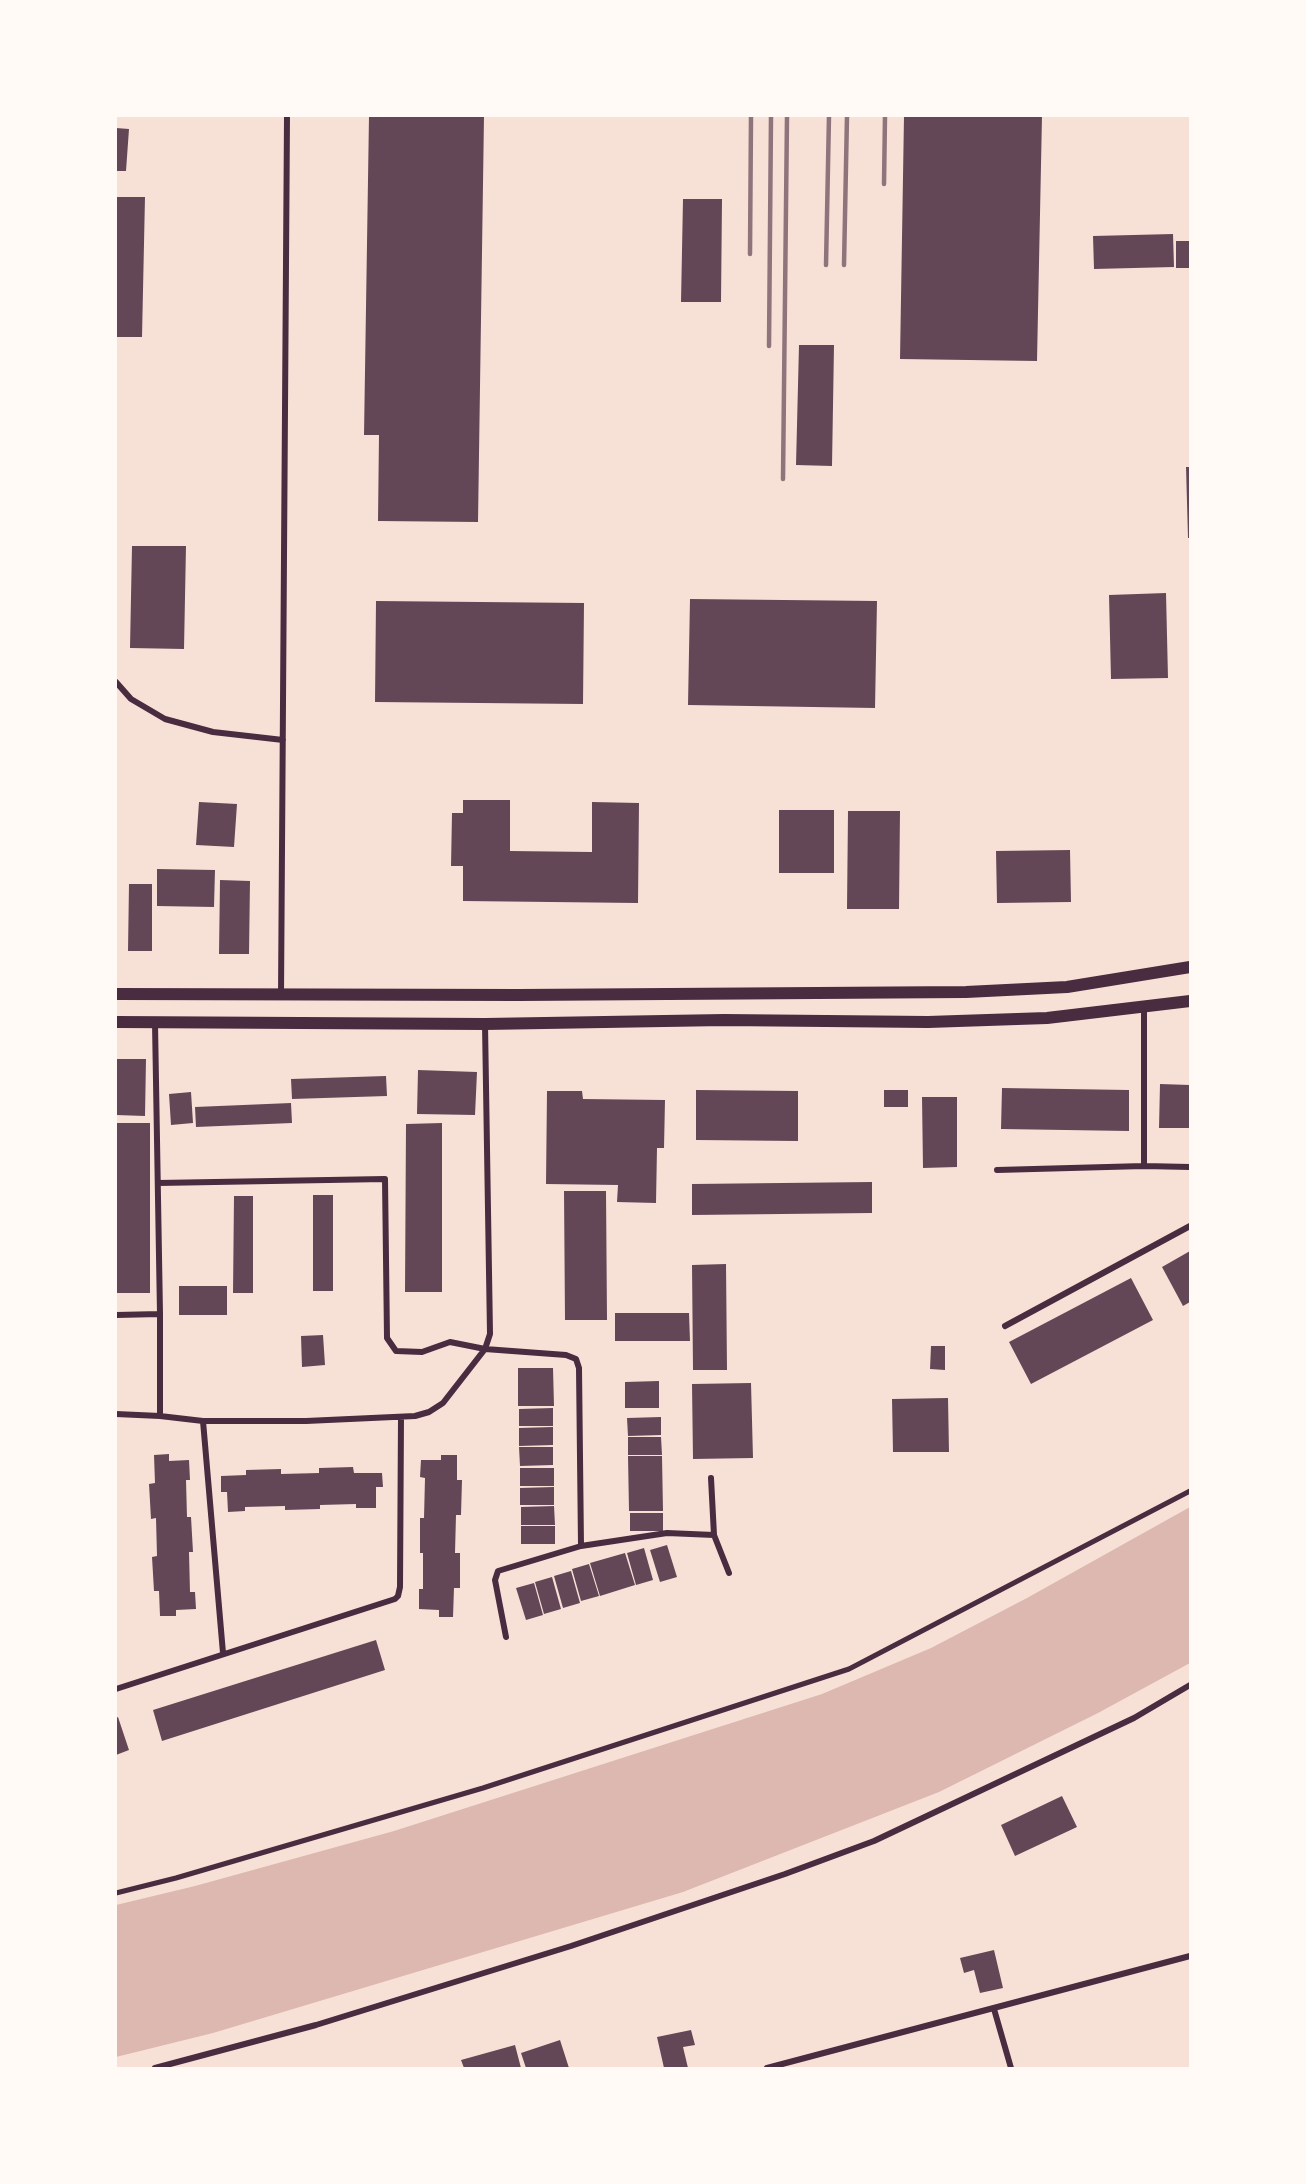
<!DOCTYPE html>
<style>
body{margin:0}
#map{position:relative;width:1306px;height:2184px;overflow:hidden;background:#f7e1d7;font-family:Inter,sans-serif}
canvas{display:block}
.frame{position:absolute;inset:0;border:117px solid #fffaf5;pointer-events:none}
</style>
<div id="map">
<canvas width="1306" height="2184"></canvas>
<div class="frame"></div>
</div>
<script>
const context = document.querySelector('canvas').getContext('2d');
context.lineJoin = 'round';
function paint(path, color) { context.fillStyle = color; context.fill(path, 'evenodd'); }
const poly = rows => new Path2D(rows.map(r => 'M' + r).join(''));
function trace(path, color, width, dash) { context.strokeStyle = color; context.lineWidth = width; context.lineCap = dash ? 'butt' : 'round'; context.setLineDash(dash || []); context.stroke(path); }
const water = poly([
 [1190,1507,1190,1663,1098,1713,939,1792,683,1892,213,2033,116,2057,116,1905,195,1886,394,1831,822,1694,931,1648,1027,1598]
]);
const building = poly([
 [369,116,484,116,478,522,378,521,379,435,364,435],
 [904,116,1042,116,1037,361,900,359],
 [116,128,129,129,126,171,116,171],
 [116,197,145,197,142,337,116,337],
 [683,199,722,199,721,302,681,302],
 [1173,234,1174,267,1094,269,1093,236],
 [1176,241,1190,241,1190,268,1176,268],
 [799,345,834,345,832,466,796,465],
 [1186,467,1190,467,1190,538,1188,538],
 [132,546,186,546,184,649,130,648],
 [1166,593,1168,678,1111,679,1109,595],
 [690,599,877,601,875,708,688,705],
 [376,601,584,603,583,704,375,702],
 [463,800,510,800,510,851,592,852,592,802,639,803,638,903,463,901,463,866,451,866,452,813,463,813],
 [199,802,237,804,234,847,196,845],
 [779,810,834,810,834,873,779,873],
 [848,811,900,811,899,909,847,909],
 [1070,850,1071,902,997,903,996,851],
 [157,869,215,870,214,907,157,906],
 [220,880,250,881,249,954,219,954],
 [129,884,152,884,152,951,128,951],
 [116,1059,146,1059,145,1116,116,1115],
 [418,1070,477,1072,475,1115,417,1114],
 [386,1076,387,1096,292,1099,291,1079],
 [1160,1084,1190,1085,1190,1128,1159,1128],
 [1002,1088,1129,1090,1129,1131,1001,1129],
 [696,1090,798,1091,798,1141,696,1140],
 [884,1090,908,1090,908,1107,884,1107],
 [547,1091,582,1091,583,1099,665,1100,664,1148,657,1148,656,1203,617,1202,618,1185,546,1184],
 [191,1092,193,1123,171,1125,169,1094],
 [922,1097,957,1097,957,1167,923,1168],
 [291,1103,292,1123,196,1127,195,1107],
 [116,1123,150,1123,150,1293,116,1293],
 [442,1123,442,1292,405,1292,406,1124],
 [872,1182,872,1213,692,1215,692,1184],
 [564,1191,606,1191,607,1320,565,1320],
 [313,1195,333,1195,333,1291,313,1291],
 [234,1196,253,1196,253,1293,233,1293],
 [1190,1251,1190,1302,1183,1306,1162,1267],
 [726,1264,727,1370,693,1370,692,1265],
 [1131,1278,1153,1320,1031,1384,1009,1342],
 [179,1286,227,1286,227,1315,179,1315],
 [615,1313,689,1313,690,1341,615,1341],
 [323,1335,325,1365,302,1367,301,1336],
 [931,1346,945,1346,945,1370,930,1369],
 [518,1368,553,1368,554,1406,518,1406],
 [659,1381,659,1408,625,1408,625,1382],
 [751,1383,753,1458,693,1459,692,1384],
 [948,1398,949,1452,893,1452,892,1399],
 [553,1408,553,1426,519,1426,519,1409],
 [661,1417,661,1435,628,1436,627,1418],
 [553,1427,553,1445,519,1446,519,1428],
 [628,1437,661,1437,662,1455,628,1455],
 [519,1447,553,1447,553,1465,520,1466],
 [169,1454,169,1461,189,1460,190,1480,186,1480,187,1517,191,1517,193,1552,189,1552,190,1592,195,1592,196,1609,176,1610,176,1616,160,1616,159,1591,154,1591,152,1557,157,1556,156,1518,151,1519,149,1484,155,1483,154,1455],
 [441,1455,457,1455,457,1480,462,1480,461,1515,456,1515,455,1553,460,1553,460,1588,454,1588,453,1617,439,1617,439,1610,419,1609,419,1589,423,1589,423,1553,420,1553,420,1518,424,1518,425,1478,420,1477,421,1460,441,1460],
 [628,1456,662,1456,663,1511,629,1511],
 [353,1467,354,1473,382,1473,383,1487,376,1487,376,1508,356,1508,356,1504,320,1505,320,1509,285,1510,285,1506,245,1507,245,1511,228,1512,227,1492,221,1492,221,1476,246,1475,246,1470,281,1469,281,1474,319,1473,319,1468],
 [520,1468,554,1468,554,1486,520,1486],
 [554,1487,554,1505,520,1505,520,1488],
 [554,1506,555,1525,521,1525,521,1507],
 [630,1513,663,1513,663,1531,630,1531],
 [521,1526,555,1526,555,1544,521,1544],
 [667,1545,677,1577,660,1582,650,1550],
 [644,1548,653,1580,636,1585,627,1553],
 [625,1553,635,1585,600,1596,590,1563],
 [589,1564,599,1596,581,1601,572,1569],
 [571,1571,580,1603,563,1608,554,1576],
 [552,1577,561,1609,544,1614,535,1582],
 [534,1583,543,1615,526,1620,516,1588],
 [376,1640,385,1670,162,1741,153,1710],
 [118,1717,129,1750,116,1755,116,1718],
 [1062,1796,1077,1827,1015,1856,1001,1825],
 [994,1950,1003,1988,980,1993,974,1970,964,1973,960,1958],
 [691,2030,695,2045,683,2047,688,2068,664,2068,657,2037],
 [560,2040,569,2068,526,2068,521,2053],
 [515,2045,521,2068,464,2068,461,2060]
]);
const pedestrian = poly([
 [116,1893,176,1878,483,1788,849,1669,1190,1491]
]);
const minor = poly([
 [116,682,131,699,165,719,213,732,283,740],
 [281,994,287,116],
 [1144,1007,1144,1166,1190,1167],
 [155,1023,160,1314,160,1416],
 [997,1170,1144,1166],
 [158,1183,385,1179,387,1338,396,1351,422,1352,450,1342,485,1349,566,1355,576,1359,579,1368,581,1546,498,1571,495,1580,506,1637],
 [116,1315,160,1314],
 [1005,1326,1190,1226],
 [116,1414,160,1416,203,1421,306,1421,415,1416,429,1412,443,1403,485,1349,490,1334,485,1024],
 [203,1421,223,1653],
 [711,1478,714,1535],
 [581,1546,667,1533,714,1535,729,1573],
 [116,1689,395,1599,398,1596,400,1587,401,1417],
 [994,2009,1011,2068],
 [155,2068,316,2025,571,1946,785,1874,874,1841,1134,1718,1190,1685],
 [767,2068,1190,1956]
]);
const secondary = poly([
 [116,994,519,995,966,992,1067,987,1190,967],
 [116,1022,485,1024,724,1020,928,1022,1047,1018,1190,1001]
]);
const rail = poly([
 [884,184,885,116],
 [750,254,751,116],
 [826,265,829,116],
 [844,265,847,116],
 [769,346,771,116],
 [783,479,787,116]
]);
paint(water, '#dcb8b0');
paint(building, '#644757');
trace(pedestrian, '#4a2c40', 5);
trace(minor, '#4a2c40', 6);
trace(secondary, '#4a2c40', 12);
trace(rail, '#8f747c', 4.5);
</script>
